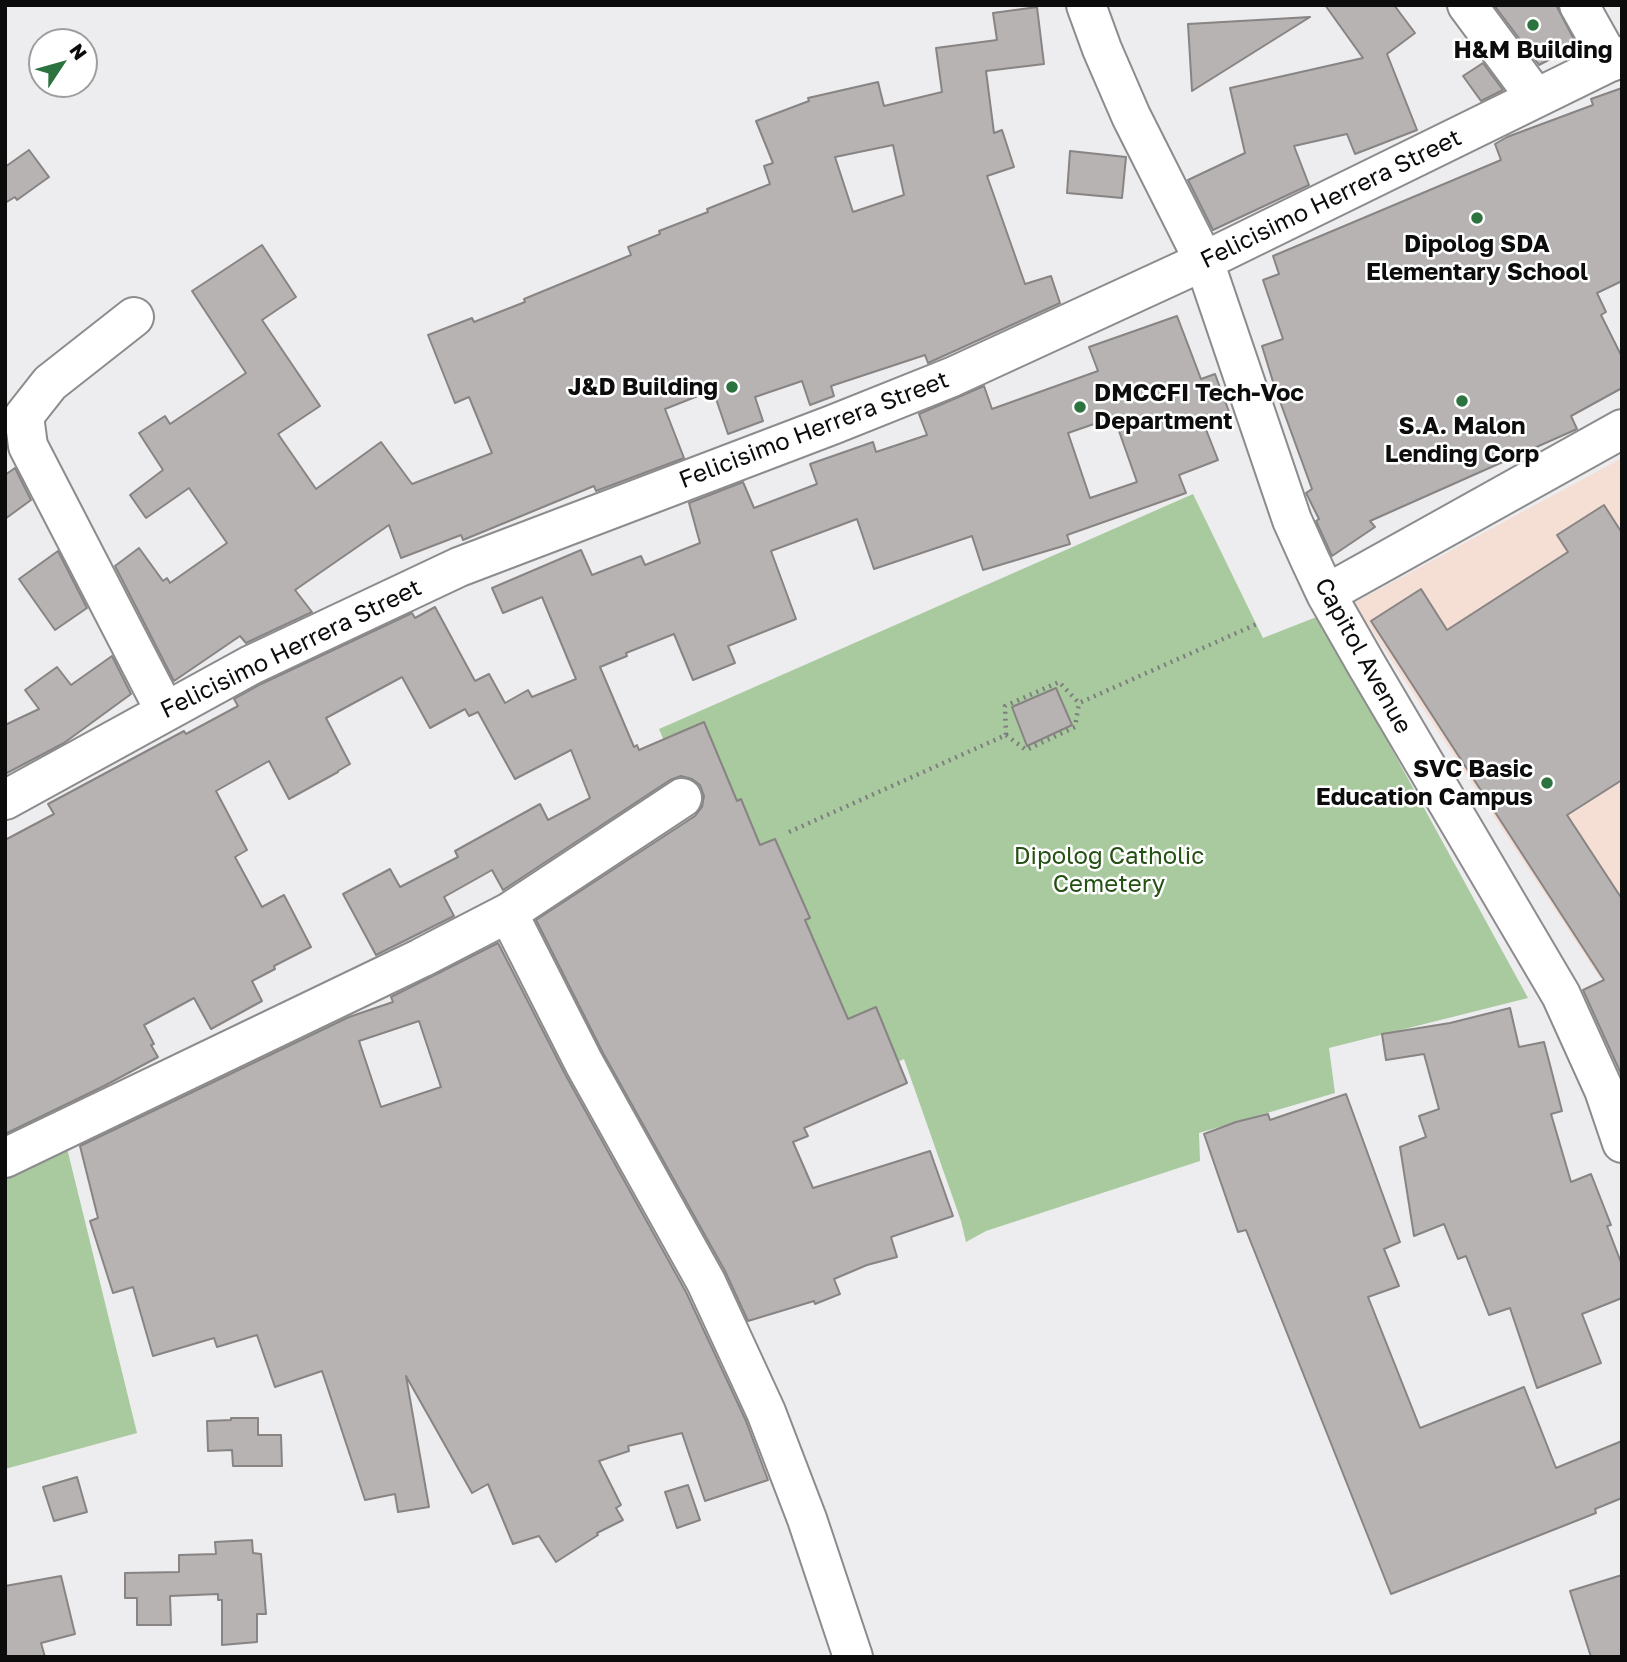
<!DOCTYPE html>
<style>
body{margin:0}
#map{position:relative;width:1627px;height:1662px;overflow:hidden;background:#ededef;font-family:"Golos Text",sans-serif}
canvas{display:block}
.frame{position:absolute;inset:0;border:7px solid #0c0c0d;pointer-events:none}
.north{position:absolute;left:28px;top:28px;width:70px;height:70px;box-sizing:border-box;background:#fff;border:2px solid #9e9e9e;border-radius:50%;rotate:54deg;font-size:19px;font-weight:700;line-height:28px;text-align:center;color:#0c0c0d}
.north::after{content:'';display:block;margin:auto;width:24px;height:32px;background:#2d733f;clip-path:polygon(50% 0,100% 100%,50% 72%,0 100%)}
</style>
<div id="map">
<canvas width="1627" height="1662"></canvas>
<div class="frame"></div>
<div class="north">N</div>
</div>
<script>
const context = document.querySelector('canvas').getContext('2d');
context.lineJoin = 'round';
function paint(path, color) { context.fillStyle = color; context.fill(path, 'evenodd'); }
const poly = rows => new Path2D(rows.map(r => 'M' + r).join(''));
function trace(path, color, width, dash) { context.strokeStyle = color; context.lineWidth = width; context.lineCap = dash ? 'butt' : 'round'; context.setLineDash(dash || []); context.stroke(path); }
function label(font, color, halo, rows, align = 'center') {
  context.font = font + ' "Golos Text",sans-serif'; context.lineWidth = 5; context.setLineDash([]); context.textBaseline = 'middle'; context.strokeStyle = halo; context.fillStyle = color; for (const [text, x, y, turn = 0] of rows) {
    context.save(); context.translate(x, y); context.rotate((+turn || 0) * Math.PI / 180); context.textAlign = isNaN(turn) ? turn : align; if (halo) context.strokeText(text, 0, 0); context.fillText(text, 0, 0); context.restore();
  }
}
const education = poly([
 [1622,458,1622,964,1600,978,1354,603]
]);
const green = poly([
 [1193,494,1263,638,1319,616,1528,998,1329,1048,1335,1093,1199,1133,1200,1161,986,1231,966,1242,961,1221,904,1059,815,1102,659,729],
 [64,1136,137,1433,5,1469,5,1163]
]);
const building = poly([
 [1325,5,1394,5,1415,33,1387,54,1417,130,1355,154,1347,134,1294,146,1309,185,1213,230,1188,180,1245,153,1230,88,1363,58,1325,5],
 [1494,5,1556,5,1577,45,1539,65,1494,5],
 [1037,7,1044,64,986,71,994,133,1002,130,1014,167,987,176,1025,284,1051,276,1060,303,928,363,925,355,831,386,834,396,810,405,802,381,755,397,763,421,728,434,713,390,665,409,684,458,596,491,594,486,463,540,461,535,401,558,389,525,295,590,312,612,246,643,240,636,174,681,115,566,139,548,163,581,167,578,170,583,227,543,189,488,146,518,130,495,163,470,139,433,165,416,170,424,246,373,192,291,262,245,296,297,262,320,320,406,278,434,316,489,381,442,412,484,492,453,469,397,455,403,428,335,472,318,474,322,525,302,524,299,631,255,628,247,660,234,659,231,708,212,707,209,770,184,764,166,773,163,756,121,809,101,808,98,878,82,884,106,942,92,936,48,997,40,993,13,1037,7],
 [893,145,904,195,853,212,835,157,893,145],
 [1310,17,1192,91,1188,24,1310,17],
 [1483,63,1503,90,1481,101,1463,76,1483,63],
 [1622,88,1622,281,1597,293,1606,312,1601,315,1622,357,1622,388,1571,416,1577,429,1370,521,1375,527,1332,556,1316,521,1319,519,1306,493,1312,489,1274,385,1262,346,1283,339,1263,280,1279,274,1273,256,1501,160,1495,144,1507,137,1593,105,1591,99,1622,88],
 [29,150,49,177,17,200,15,197,5,203,5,167,29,150],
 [1070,151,1126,157,1122,198,1067,193,1070,151],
 [1177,316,1201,379,1215,374,1231,417,1205,427,1218,460,1179,475,1186,493,1067,535,1070,544,983,570,972,536,874,569,857,519,771,551,796,619,728,646,735,663,693,680,674,634,626,653,627,656,600,667,634,747,637,745,639,750,704,722,737,801,741,799,760,845,775,839,810,918,805,920,848,1019,876,1007,907,1083,804,1128,808,1136,793,1142,813,1188,930,1151,953,1216,891,1237,897,1257,867,1265,834,1279,840,1294,815,1304,814,1301,748,1321,725,1271,603,1053,536,920,695,816,702,807,704,796,700,785,692,779,681,776,670,780,503,890,492,870,444,897,454,916,376,955,343,894,390,869,400,887,458,857,455,851,540,804,548,820,590,798,571,750,515,779,478,712,469,716,465,709,430,728,402,677,326,718,350,764,338,771,338,772,289,799,269,761,216,791,247,850,235,857,262,907,284,895,311,947,274,966,275,969,252,981,262,1001,211,1029,194,998,144,1025,154,1044,151,1045,158,1057,104,1086,5,1134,5,840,54,814,48,804,184,731,186,734,238,706,234,699,261,684,412,613,415,618,435,607,475,681,489,674,505,703,528,690,532,697,576,679,542,597,503,613,492,588,581,550,592,575,641,556,645,565,700,543,689,503,743,482,754,508,817,484,810,464,873,442,876,452,927,435,919,414,984,386,992,409,1098,371,1089,347,1177,316],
 [1114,417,1137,482,1090,498,1068,433,1114,417],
 [15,468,31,500,5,519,5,475,15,468],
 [1604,505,1622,533,1622,780,1567,815,1622,899,1622,1076,1583,990,1604,980,1371,621,1421,589,1447,630,1568,552,1557,535,1604,505],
 [58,551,87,608,55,630,19,579,58,551],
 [112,656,131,694,64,743,5,774,5,725,39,709,25,690,57,667,71,685,112,656],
 [1056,688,1072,725,1027,746,1012,707,1056,688],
 [498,943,565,1074,686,1292,746,1421,768,1480,705,1501,682,1433,628,1446,629,1451,599,1461,621,1505,616,1508,623,1520,597,1533,598,1535,556,1562,539,1536,513,1544,488,1484,472,1493,406,1376,429,1507,398,1512,395,1494,365,1500,322,1371,275,1387,257,1335,217,1347,214,1338,153,1356,133,1287,113,1293,90,1221,98,1218,80,1146,349,1017,393,1002,391,997,498,943],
 [419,1021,441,1087,381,1107,359,1041,419,1021],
 [1510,1008,1519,1047,1544,1042,1562,1111,1551,1114,1571,1182,1591,1174,1611,1225,1607,1226,1622,1265,1622,1298,1582,1314,1601,1363,1537,1388,1510,1308,1489,1315,1466,1256,1458,1259,1444,1224,1414,1236,1400,1147,1426,1137,1419,1116,1439,1109,1424,1054,1386,1060,1382,1034,1450,1023,1510,1008],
 [1346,1094,1400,1242,1384,1249,1399,1286,1368,1297,1420,1428,1524,1387,1556,1468,1622,1441,1622,1498,1595,1509,1596,1513,1391,1594,1246,1230,1238,1232,1204,1134,1236,1122,1268,1114,1270,1120,1346,1094],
 [231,1418,258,1418,258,1435,281,1435,282,1466,233,1466,232,1450,208,1451,207,1421,231,1420,231,1418],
 [77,1477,87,1512,54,1521,43,1487,77,1477],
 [688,1485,700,1520,677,1528,665,1492,688,1485],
 [252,1540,253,1553,261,1554,266,1614,257,1614,257,1642,222,1645,222,1600,218,1600,218,1594,170,1596,171,1625,137,1625,137,1598,125,1598,125,1573,179,1572,179,1555,216,1554,215,1542,252,1540],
 [1622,1575,1622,1657,1591,1657,1570,1591,1622,1575],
 [61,1576,75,1634,41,1643,45,1657,5,1657,5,1586,61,1576]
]);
const path = poly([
 [1006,735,1026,750,1075,727,1079,703],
 [789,832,1006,735,1005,706,1059,682,1079,703,1259,623]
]);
const minor = poly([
 [1086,5,1102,49,1131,116,1204,261,1292,520,1310,560,1326,594,1366,664,1561,995,1604,1090,1622,1143],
 [1467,5,1536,98],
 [1579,5,1611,62],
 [134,317,50,383,24,416,28,446,165,711],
 [1326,594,1622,429],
 [5,800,251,665,459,567,832,425,952,377,1204,261,1622,56],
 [508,913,584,1063,706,1282,766,1412,807,1519,853,1657],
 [5,1158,421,958,508,913,682,798]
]);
const markers = [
 [1533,25,7,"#2d733f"],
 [1477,218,7,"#2d733f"],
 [732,387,7,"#2d733f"],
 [1462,401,7,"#2d733f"],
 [1080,407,7,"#2d733f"],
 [1547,783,7,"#2d733f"]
];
const poiNames = [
 ["H&M Building",1533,50],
 ["Dipolog SDA",1477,244],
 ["Elementary School",1477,272],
 ["J&D Building",718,387,"right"],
 ["DMCCFI Tech-Voc",1094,393,"left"],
 ["Department",1094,421,"left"],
 ["S.A. Malon",1462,426],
 ["Lending Corp",1462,454],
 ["SVC Basic",1533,769,"right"],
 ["Education Campus",1533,797,"right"]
];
const streetNames = [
 ["Felicisimo Herrera Street",1331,199,-26],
 ["Felicisimo Herrera Street",814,430,-21],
 ["Felicisimo Herrera Street",291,649,-26],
 ["Capitol Avenue",1363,656,61]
];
const parkNames = [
 ["Dipolog Catholic",1109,856],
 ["Cemetery",1109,884]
];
paint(education, '#f5ded3');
paint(green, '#a9ca9e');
paint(building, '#b6b3b2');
trace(building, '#878483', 2);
trace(minor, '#8c8c8e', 42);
trace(path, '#7e7e80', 4.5, [2, 5]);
trace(minor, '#fff', 38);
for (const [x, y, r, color] of markers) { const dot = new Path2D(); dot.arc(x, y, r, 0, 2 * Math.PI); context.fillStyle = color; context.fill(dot); trace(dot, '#fff', 2.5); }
label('bold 24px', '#0c0c0d', '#fff', poiNames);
label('24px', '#0c0c0d', '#fff', streetNames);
label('24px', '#245012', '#fff', parkNames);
</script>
